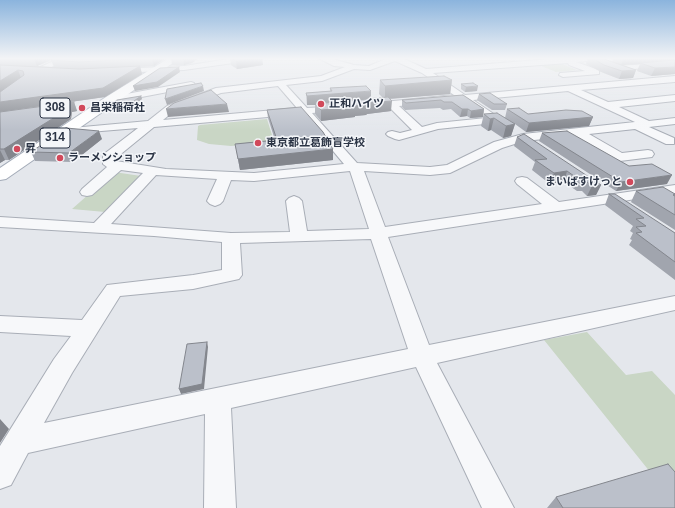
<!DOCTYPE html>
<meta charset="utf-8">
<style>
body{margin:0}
canvas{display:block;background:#e4e7ec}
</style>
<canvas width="675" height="508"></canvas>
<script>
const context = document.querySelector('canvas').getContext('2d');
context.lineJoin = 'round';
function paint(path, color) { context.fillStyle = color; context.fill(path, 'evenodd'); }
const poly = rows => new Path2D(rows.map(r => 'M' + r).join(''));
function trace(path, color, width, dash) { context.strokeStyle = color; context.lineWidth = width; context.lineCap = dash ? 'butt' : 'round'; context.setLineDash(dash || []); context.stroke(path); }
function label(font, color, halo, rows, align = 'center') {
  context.font = font + ' Arial,"Noto Sans JP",sans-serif'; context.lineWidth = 3; context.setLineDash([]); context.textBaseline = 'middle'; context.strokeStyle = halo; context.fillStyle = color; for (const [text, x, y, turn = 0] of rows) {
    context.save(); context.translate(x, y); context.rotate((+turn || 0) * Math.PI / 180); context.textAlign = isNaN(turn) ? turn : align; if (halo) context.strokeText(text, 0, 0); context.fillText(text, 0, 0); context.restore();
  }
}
const green = poly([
 [560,63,577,70,556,72,539,65],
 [267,119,276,148,252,144,231,146,209,144,197,140,198,126,200,125],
 [114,172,141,176,105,212,72,209],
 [587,332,626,375,652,371,675,395,675,503,544,340]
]);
const minor = poly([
 [60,58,70,58,39,73,36,73,32,71,60,58],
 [235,58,257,58,254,60,184,70,117,73,113,71,117,69,184,66,235,58],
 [318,58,329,58,354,65,369,66,388,58,402,58,426,69,563,58,602,58,599,60,576,62,599,70,599,74,563,77,559,75,560,73,585,71,569,65,568,63,433,73,465,95,675,76,675,82,581,90,608,102,675,95,675,101,619,107,649,121,675,118,675,124,649,127,674,138,674,144,666,144,635,129,589,134,622,153,648,150,652,151,654,154,652,157,620,161,615,160,575,136,524,141,502,148,450,173,430,175,364,171,385,227,542,204,517,184,515,181,517,178,522,177,527,178,559,202,675,185,675,193,388,237,429,345,675,296,675,310,437,363,514,508,482,508,416,367,231,408,236,508,204,508,205,414,28,453,11,485,0,489,0,446,54,359,71,336,0,332,0,316,82,320,107,285,193,275,222,270,222,242,154,236,0,227,0,217,94,223,143,173,121,170,92,195,87,196,82,195,80,192,82,189,107,167,103,164,103,157,104,154,138,128,65,134,61,133,59,131,61,129,148,121,167,106,216,88,321,76,345,67,334,66,318,58],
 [395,61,422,73,454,95,363,104,362,106,367,109,389,107,412,130,400,133,392,131,388,132,386,134,388,136,395,139,399,140,438,129,494,123,502,129,510,129,512,127,510,125,473,100,568,91,635,122,523,134,494,142,447,165,430,167,357,163,312,113,339,111,344,108,343,106,307,108,286,85,322,81,354,69,370,70,395,61],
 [278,86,297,108,163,120,175,110,221,93,278,86],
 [461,101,486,118,437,123,422,127,399,106,461,101],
 [302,114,344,164,254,173,166,169,116,161,116,158,154,127,302,114],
 [350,171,369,229,307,231,302,201,299,198,294,196,289,198,286,201,290,232,231,233,111,224,156,175,217,179,207,201,210,204,215,206,220,204,223,201,231,180,254,181,350,171],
 [371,239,408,349,44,423,72,373,120,296,193,289,239,279,242,275,240,243,371,239],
 [675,62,675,66,618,70,614,68,618,66,675,62],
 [191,82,194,83,195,85,194,87,110,103,105,100,110,97,191,82]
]);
const major = poly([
 [169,58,180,58,6,179,0,180,0,168,106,97,169,58]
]);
const wall = poly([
 [0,58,166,58,154,66,140,67,142,74,105,97,0,112],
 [51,60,54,67,37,66],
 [171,58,199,58,192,63,184,65,172,65],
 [230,58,262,58,263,65,237,69,231,65],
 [588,58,601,58,612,62,613,59,612,58,675,58,675,74,651,76,637,71,640,64,622,65,636,70,633,78,619,79,601,72,586,64],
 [380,80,452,80,450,94,390,99,391,111,367,114,366,115,355,116,355,117,321,121,315,114,315,105,307,105,306,93,330,91,330,88,371,99,383,98,379,94],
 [461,84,477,91,465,92,461,89],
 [479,94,507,104,505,110,492,110,477,100],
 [463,95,484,109,483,117,470,118,467,116,460,117,451,109,443,110,440,108,405,110,402,107,402,100],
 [141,96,142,99,128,109,109,109,108,106],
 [74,102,77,111,72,112,71,119,9,160,5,160,0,163,0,112],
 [507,109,528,114,593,117,589,126,526,132,515,124,511,136,503,138,491,130,488,131,481,126,484,114,505,118],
 [267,110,333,149,333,160,240,170,235,144,275,140,268,118],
 [542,133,667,184,616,191,539,141],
 [517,137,601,185,596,195,587,196,582,191,577,191,564,182,550,184,532,170,535,162,514,146],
 [102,139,73,162,35,161,31,152],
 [636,191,675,194,675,230,631,202],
 [609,194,675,233,675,280,629,245,632,240,630,239,633,233,630,231,633,226,605,205],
 [556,497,675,508,547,508]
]);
const shadedWall = poly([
 [35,58,56,58,37,66,34,59],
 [166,58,154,66,152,59],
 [183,58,199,58,192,63,184,65],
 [256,58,262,58,263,65,237,69,236,61],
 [624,58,675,58,675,61,640,63,640,64,621,65],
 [140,66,142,74,105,97,0,112,0,102],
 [179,67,180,72,158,87,135,91,133,86],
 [675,67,675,74,651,76,655,68],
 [18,70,21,78,0,92,0,81],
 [636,70,633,78,619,79,622,71],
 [452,80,450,94,385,99,385,86],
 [203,86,204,91,167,105,165,99],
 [478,86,477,91,465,92,466,87],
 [371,91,371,101,315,104,315,105,307,105,307,96],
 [141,96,142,99,128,109,127,106],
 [392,101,391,111,367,114,366,115,355,116,355,117,321,121,321,110,355,106,366,103],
 [74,102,77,111,72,112,71,119,9,160,4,149,69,103],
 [227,104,229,112,168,117,166,109],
 [462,109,468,109,467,116,460,117],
 [484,109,483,117,470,118,471,111],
 [593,117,589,126,526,132,529,123],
 [494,118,491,130,488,131,490,119],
 [515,124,511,136,503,138,506,126],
 [99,131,102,139,73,162,69,153],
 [333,149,333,160,240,170,238,159],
 [0,150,5,160,0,163],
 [567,171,564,182,550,184,554,173],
 [672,175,667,184,616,191,621,182],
 [601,185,596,195,587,196,592,186],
 [207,342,208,347,204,389,181,394,179,389],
 [0,419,9,429,0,443]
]);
const building = poly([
 [0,58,35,58,34,59,0,58],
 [55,58,152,58,79,62,51,60,55,58],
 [231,58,256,58,236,61,231,58],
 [592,58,601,58,636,70,622,71,604,65,592,58],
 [675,60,675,67,655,68,640,63,675,60],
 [0,65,79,69,140,66,103,88,0,102,0,92,24,75,23,71,18,70,0,81,0,65],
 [179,67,157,82,133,86,160,68,179,67],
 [444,76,452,80,385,86,380,80,444,76],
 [201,83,203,86,165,99,167,89,201,83],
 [473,83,478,86,466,87,461,84,473,83],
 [366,86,371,91,307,96,306,93,332,91,330,88,366,86],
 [211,90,227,104,166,109,174,103,211,90],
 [490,93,507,104,494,104,479,94,490,93],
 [463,95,484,109,471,111,468,109,462,109,452,102,444,102,441,100,406,103,402,100,463,95],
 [141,96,127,106,108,106,117,100,141,96],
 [388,97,392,101,366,103,367,104,355,106,355,107,321,110,315,104,388,97],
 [74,102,69,103,68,109,4,149,0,149,0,112,74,102],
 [301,107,323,132,333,149,238,159,235,144,277,140,267,110,301,107],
 [519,108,528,114,566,110,582,111,593,117,529,123,507,109,519,108],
 [497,113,515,124,506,126,494,118,490,119,484,114,497,113],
 [66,128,99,131,69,153,31,152,66,128],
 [567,131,629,166,652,164,672,175,621,182,542,133,567,131],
 [524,134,601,185,592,186,586,181,581,181,567,171,554,173,535,160,547,159,517,137,524,134],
 [663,187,675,194,673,195,675,196,675,215,636,191,663,187],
 [609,194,615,194,675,233,675,262,636,233,642,232,636,227,646,226,636,219,644,218,609,194],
 [207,342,202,384,179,389,187,344,207,342],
 [668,464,675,472,675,508,563,508,556,497,668,464]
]);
const markers = [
 [321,104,4,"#d1495b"],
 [82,108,4,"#d1495b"],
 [258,143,4,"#d1495b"],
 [17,149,4,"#d1495b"],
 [60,158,4,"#d1495b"],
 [630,182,4,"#d1495b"]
];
const farPoinames = [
 ["正和ハイツ",329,104],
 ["昌栄稲荷社",90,108],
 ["東京都立葛飾盲学校",266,143],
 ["昇",25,149],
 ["ラーメンショップ",68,158],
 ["まいばすけっと",622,182,"right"]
];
const shields = [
 [55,108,30],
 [55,138,30]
];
const shieldNames = [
 ["308",55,108],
 ["314",55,138]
];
paint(green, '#c9d6c5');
trace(minor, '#a9aeb7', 2);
trace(major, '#a3abb8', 2);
paint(minor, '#f7f8fa');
paint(major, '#fff');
paint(wall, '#a1a5ae');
paint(shadedWall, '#83868d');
paint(building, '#bbc0ca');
trace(building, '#83868d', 1);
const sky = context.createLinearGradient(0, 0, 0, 130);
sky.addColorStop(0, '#8bb4dd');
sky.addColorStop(0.45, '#f3f4f6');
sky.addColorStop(1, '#f3f4f600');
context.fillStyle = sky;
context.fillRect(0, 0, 675, 130);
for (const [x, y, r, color] of markers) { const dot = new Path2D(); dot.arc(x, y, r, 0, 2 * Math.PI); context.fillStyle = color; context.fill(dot); trace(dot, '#f4f6f9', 1.5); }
label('bold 11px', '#2b3445', '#f4f6f9', farPoinames, 'left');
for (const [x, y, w] of shields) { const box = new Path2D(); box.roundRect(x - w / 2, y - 10, w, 20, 3); context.fillStyle = '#f4f6f9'; context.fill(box); trace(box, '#2b3445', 1); }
label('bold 12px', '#2b3445', null, shieldNames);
</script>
